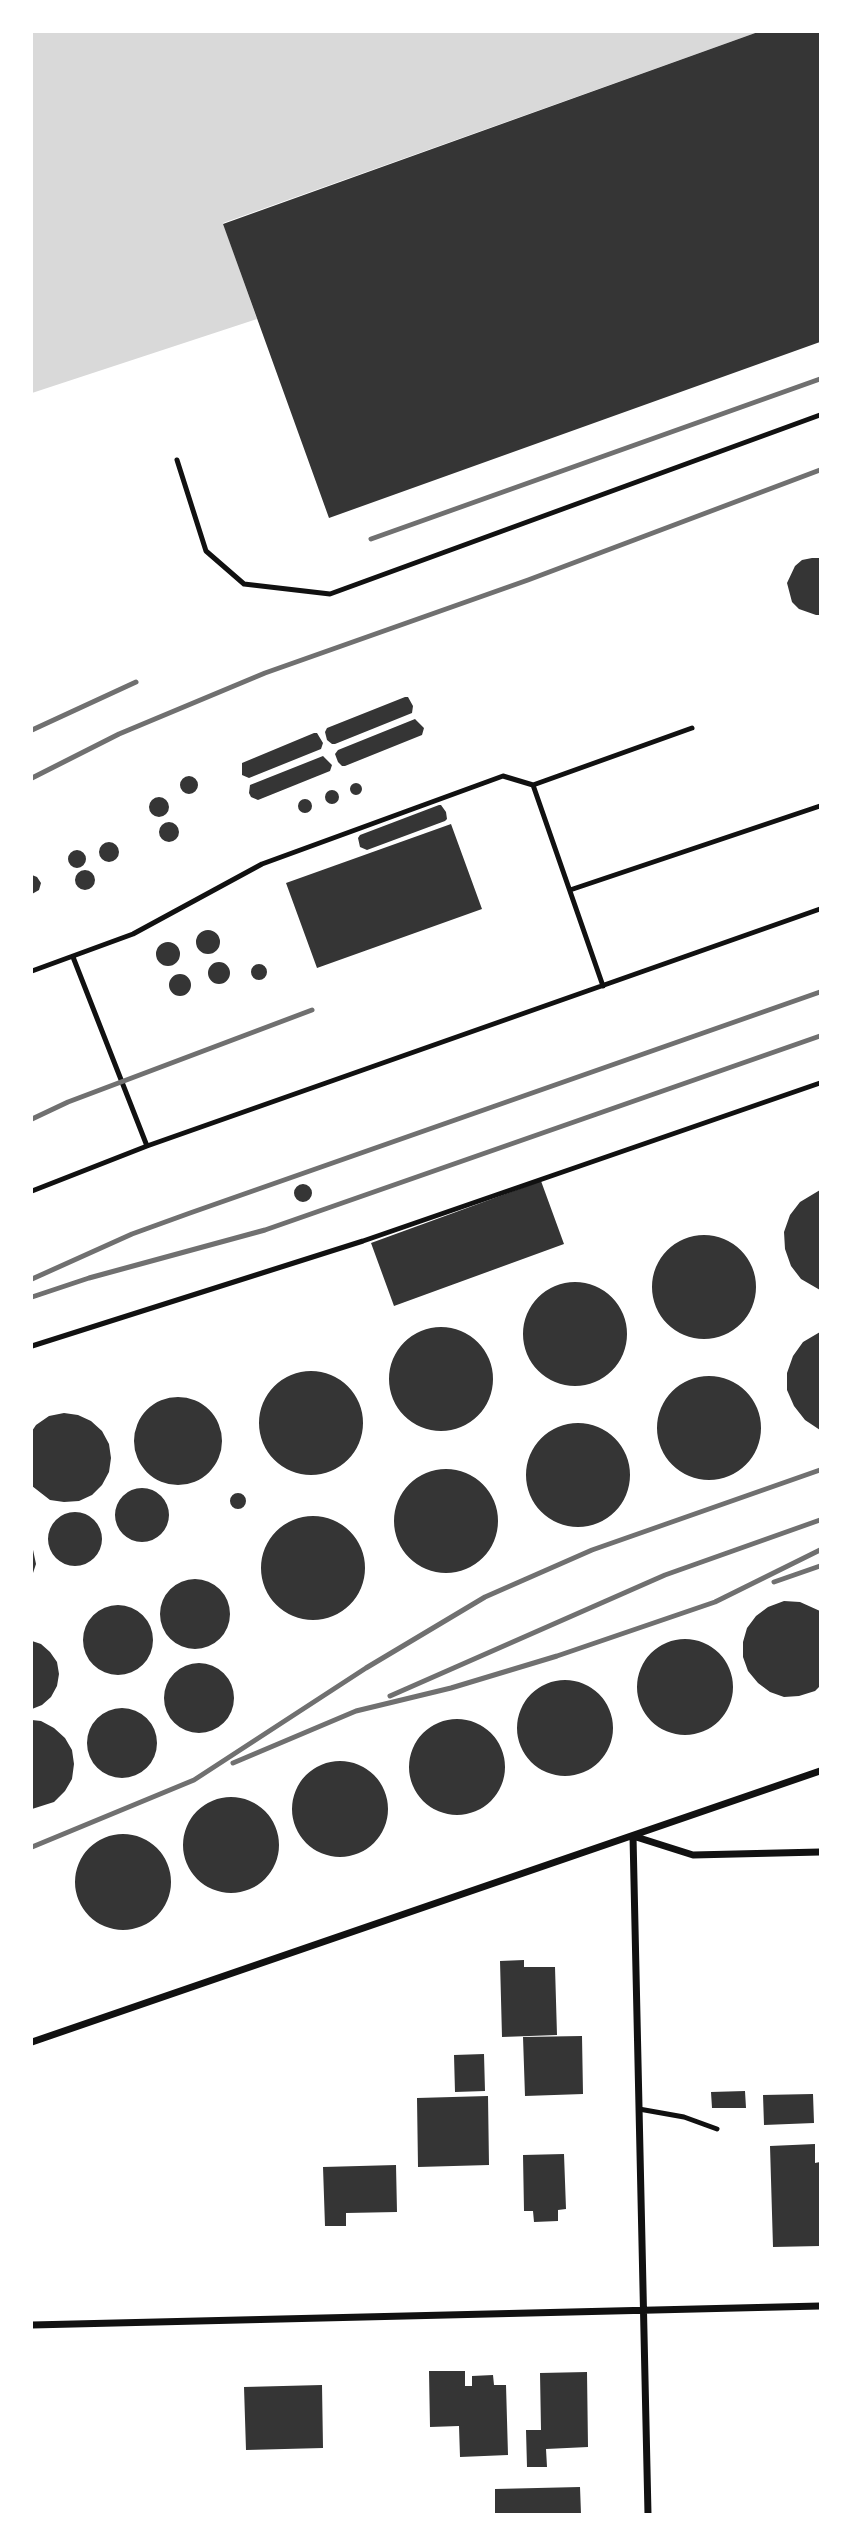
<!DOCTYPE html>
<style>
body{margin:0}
#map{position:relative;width:852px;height:2546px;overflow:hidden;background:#fff;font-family:Signika,sans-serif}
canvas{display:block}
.frame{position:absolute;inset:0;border:33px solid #fff;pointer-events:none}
</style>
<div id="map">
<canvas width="852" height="2546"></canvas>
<div class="frame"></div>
</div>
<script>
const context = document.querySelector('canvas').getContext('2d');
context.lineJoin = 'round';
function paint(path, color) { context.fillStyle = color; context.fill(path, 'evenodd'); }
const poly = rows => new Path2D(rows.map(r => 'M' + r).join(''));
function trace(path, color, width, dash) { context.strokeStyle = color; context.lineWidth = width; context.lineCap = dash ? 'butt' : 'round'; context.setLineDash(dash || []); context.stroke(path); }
const water = poly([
 [32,32,758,32,223,223,257,319,32,393]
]);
const building = poly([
 [758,32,820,32,820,342,329,518,223,224],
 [812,558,820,558,820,615,816,615,799,609,792,602,787,583,795,566,802,560],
 [405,697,408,697,413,706,412,713,335,744,332,744,327,740,325,732,327,728],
 [415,719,424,728,422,735,345,766,342,766,338,762,335,754,338,750],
 [314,733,317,733,323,743,321,749,249,778,242,775,242,763],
 [323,756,332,765,330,771,258,800,251,797,249,793,250,785],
 '180 785a9 9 0 1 1 18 0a9 9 0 1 1-18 0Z',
 '350 789a6 6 0 1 1 12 0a6 6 0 1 1-12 0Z',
 '325 797a7 7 0 1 1 14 0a7 7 0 1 1-14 0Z',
 '149 807a10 10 0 1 1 20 0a10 10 0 1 1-20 0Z',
 '298 806a7 7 0 1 1 14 0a7 7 0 1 1-14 0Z',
 [439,805,441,805,446,812,447,819,445,821,367,850,360,847,358,838,360,835],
 '159 832a10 10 0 1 1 20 0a10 10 0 1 1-20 0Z',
 [451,824,482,909,317,968,286,883],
 '99 852a10 10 0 1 1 20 0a10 10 0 1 1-20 0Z',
 '68 859a9 9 0 1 1 18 0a9 9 0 1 1-18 0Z',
 '75 880a10 10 0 1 1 20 0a10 10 0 1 1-20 0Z',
 [32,875,37,877,41,883,39,890,32,894],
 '196 942a12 12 0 1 1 24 0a12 12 0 1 1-24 0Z',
 '156 954a12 12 0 1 1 24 0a12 12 0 1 1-24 0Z',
 '208 973a11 11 0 1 1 22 0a11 11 0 1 1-22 0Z',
 '251 972a8 8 0 1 1 16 0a8 8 0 1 1-16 0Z',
 '169 985a11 11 0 1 1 22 0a11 11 0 1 1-22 0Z',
 [541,1181,564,1244,394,1306,371,1243],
 '294 1193a9 9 0 1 1 18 0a9 9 0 1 1-18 0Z',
 [820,1190,820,1290,801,1279,791,1266,785,1249,784,1232,790,1215,800,1202],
 '652 1287a52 52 0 1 1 104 0a52 52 0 1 1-104 0Z',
 '523 1334a52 52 0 1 1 104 0a52 52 0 1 1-104 0Z',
 '389 1379a52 52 0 1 1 104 0a52 52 0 1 1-104 0Z',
 [820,1332,820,1430,805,1420,794,1406,787,1390,787,1373,793,1356,803,1342],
 '259 1423a52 52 0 1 1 104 0a52 52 0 1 1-104 0Z',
 '657 1428a52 52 0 1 1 104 0a52 52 0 1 1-104 0Z',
 '134 1441a44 44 0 1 1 88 0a44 44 0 1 1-88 0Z',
 [64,1413,78,1415,91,1421,102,1431,109,1444,111,1458,109,1472,102,1485,92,1495,79,1501,64,1502,50,1500,32,1486,32,1431,36,1425,49,1416],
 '526 1475a52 52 0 1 1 104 0a52 52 0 1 1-104 0Z',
 '394 1521a52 52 0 1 1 104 0a52 52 0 1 1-104 0Z',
 '115 1515a27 27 0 1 1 54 0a27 27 0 1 1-54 0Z',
 '230 1501a8 8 0 1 1 16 0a8 8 0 1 1-16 0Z',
 '48 1539a27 27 0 1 1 54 0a27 27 0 1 1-54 0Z',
 '261 1568a52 52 0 1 1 104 0a52 52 0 1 1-104 0Z',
 [32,1545,36,1564,32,1576],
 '160 1614a35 35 0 1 1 70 0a35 35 0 1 1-70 0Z',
 [784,1601,800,1602,820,1611,820,1686,815,1691,799,1696,784,1697,770,1692,758,1683,748,1671,743,1657,743,1642,747,1628,756,1616,768,1607],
 '83 1640a35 35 0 1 1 70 0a35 35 0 1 1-70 0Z',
 '637 1687a48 48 0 1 1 96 0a48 48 0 1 1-96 0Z',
 [32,1641,41,1644,50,1652,57,1662,59,1674,57,1686,51,1697,42,1705,32,1709],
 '164 1698a35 35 0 1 1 70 0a35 35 0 1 1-70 0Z',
 '517 1728a48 48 0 1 1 96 0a48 48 0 1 1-96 0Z',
 '87 1743a35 35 0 1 1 70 0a35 35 0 1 1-70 0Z',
 '409 1767a48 48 0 1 1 96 0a48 48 0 1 1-96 0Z',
 [32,1720,41,1721,54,1728,65,1738,72,1750,74,1764,72,1779,65,1791,54,1802,32,1809],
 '292 1809a48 48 0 1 1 96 0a48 48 0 1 1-96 0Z',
 '183 1845a48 48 0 1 1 96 0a48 48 0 1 1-96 0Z',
 '75 1882a48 48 0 1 1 96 0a48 48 0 1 1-96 0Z',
 [524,1960,524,1967,555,1967,557,2035,502,2037,500,1961],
 [582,2036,583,2094,525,2096,523,2037],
 [484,2054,485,2091,455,2092,454,2055],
 [745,2091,746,2108,712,2108,711,2092],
 [813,2094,814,2123,764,2125,763,2095],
 [488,2096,489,2165,418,2167,417,2098],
 [815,2144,815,2163,820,2162,820,2246,773,2247,770,2146],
 [564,2154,566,2209,558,2210,558,2221,534,2222,533,2211,524,2211,523,2155],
 [396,2165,397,2212,346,2213,346,2226,325,2226,323,2167],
 [429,2371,465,2371,465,2386,472,2386,472,2376,493,2375,494,2385,506,2385,508,2455,460,2457,459,2426,430,2427],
 [587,2372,588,2447,546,2449,547,2467,527,2467,526,2430,541,2430,540,2373],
 [322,2385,323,2448,246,2450,244,2387],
 [580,2487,581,2514,495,2514,495,2489]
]);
const service = poly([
 [177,460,206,551,244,584,330,594,820,415],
 [533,785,603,986],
 [570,890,820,806],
 [73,957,147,1146],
 [32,971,133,934,262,864,503,776,533,785,692,728],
 [32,1191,147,1146,820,909],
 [32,1346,363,1241,820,1083],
 [639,2109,684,2117,717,2129]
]);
const minor = poly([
 [32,2042,820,1771],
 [32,2325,820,2306],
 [648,2514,633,1836,693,1855,820,1852]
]);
const rail = poly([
 [371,539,820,379],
 [32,730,136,682],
 [32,778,119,734,265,673,528,580,820,470],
 [32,1119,68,1102,312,1010],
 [32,1279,132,1234,190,1213,820,992],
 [32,1297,89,1278,265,1230,820,1036],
 [774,1582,820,1566],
 [390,1696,665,1575,820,1520],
 [233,1763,356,1711,451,1688,557,1656,715,1602,820,1550],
 [32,1847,194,1780,366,1668,485,1597,592,1550,820,1470]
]);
paint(water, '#d9d9d9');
paint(building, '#353535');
trace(service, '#111', 5);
trace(minor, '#111', 7);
trace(rail, '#707070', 5);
</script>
